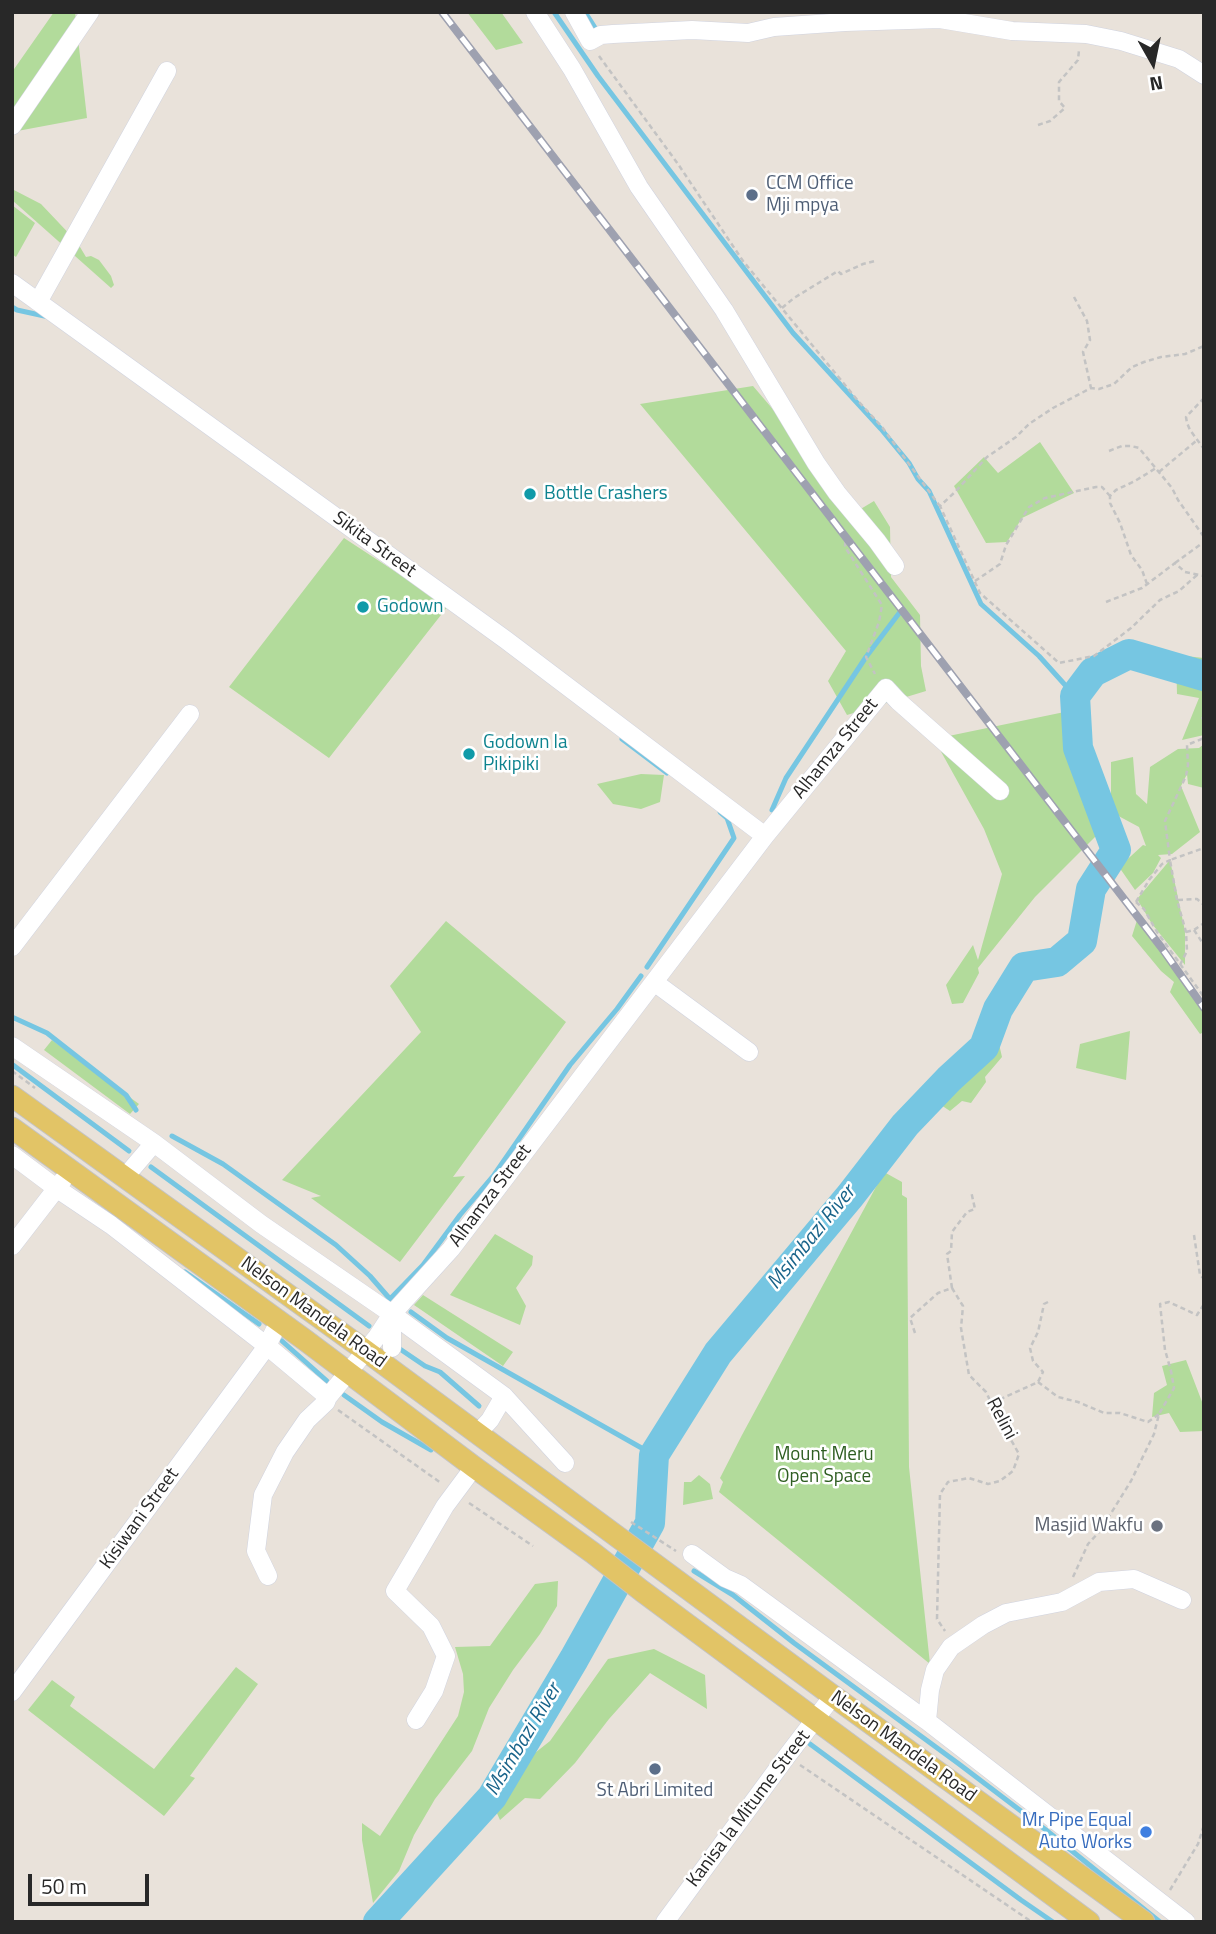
<!DOCTYPE html>
<style>
body{margin:0}
#map{position:relative;width:1216px;height:1934px;overflow:hidden;background:#e9e2da;font-family:"Titillium Web",sans-serif}
canvas{display:block}
.frame{position:absolute;inset:0;border:14px solid #282828;pointer-events:none}
.north{position:absolute;left:1118px;top:28px;width:70px;height:70px;-webkit-text-stroke:5px #fff;paint-order:stroke;rotate:171deg;font-size:19px;font-weight:700;line-height:28px;text-align:center;color:#282828}
.north::after{content:'';display:block;margin:auto;width:24px;height:32px;background:#282828;clip-path:polygon(50% 0,100% 100%,50% 72%,0 100%)}
.scale{position:absolute;left:28px;top:1874px;width:121px;height:32px;box-sizing:border-box;border:4px solid #282828;border-top:0;padding-left:9px;font-size:21px;line-height:24px;white-space:nowrap;color:#282828;-webkit-text-stroke:5px #fff;paint-order:stroke}
</style>
<div id="map">
<canvas width="1216" height="1934"></canvas>
<div class="frame"></div>
<div class="north">N</div>
<div class="scale">50 m</div>
</div>
<script>
const context = document.querySelector('canvas').getContext('2d');
context.lineJoin = 'round';
function paint(path, color) { context.fillStyle = color; context.fill(path, 'evenodd'); }
const poly = rows => new Path2D(rows.map(r => 'M' + r).join(''));
function trace(path, color, width, dash) { context.strokeStyle = color; context.lineWidth = width; context.lineCap = dash ? 'butt' : 'round'; context.setLineDash(dash || []); context.stroke(path); }
function label(font, color, halo, rows, align = 'center') {
  context.font = font + ' "Titillium Web",sans-serif'; context.lineWidth = 5; context.setLineDash([]); context.textBaseline = 'middle'; context.strokeStyle = halo; context.fillStyle = color; for (const [text, x, y, turn = 0] of rows) {
    context.save(); context.translate(x, y); context.rotate((+turn || 0) * Math.PI / 180); context.textAlign = isNaN(turn) ? turn : align; if (halo) context.strokeText(text, 0, 0); context.fillText(text, 0, 0); context.restore();
  }
}
const green = poly([
 [54,12,75,12,87,118,12,132,12,72],
 [467,12,501,12,523,43,496,50],
 [12,189,41,204,77,242,86,257,91,256,99,260,111,276,114,285,111,288,12,200],
 [12,205,35,223,16,257,12,254],
 [753,386,859,510,874,501,890,527,891,577,920,615,921,666,926,691,847,715,828,681,846,651,640,404],
 [1040,442,1074,493,1022,518,1007,542,986,543,954,486,984,457,998,473],
 [344,538,448,606,329,758,229,687],
 [1176,655,1204,658,1204,735,1182,740,1199,698,1177,694],
 [1079,709,1098,834,1035,897,978,968,979,973,963,1003,952,1004,946,985,973,945,978,960,1002,874,984,829,934,739],
 [1204,744,1204,788,1188,784,1187,774,1181,786,1200,832,1172,854,1158,855,1161,858,1153,873,1135,890,1119,867,1143,845,1146,846,1139,827,1111,812,1111,762,1133,757,1136,794,1147,804,1150,767,1178,749,1199,748],
 [641,774,664,775,660,802,641,809,613,804,597,784],
 [1170,860,1185,931,1185,965,1152,924,1137,899],
 [1138,917,1138,921,1198,997,1204,1008,1204,1032,1200,1034,1170,992,1174,982,1161,971,1132,936],
 [446,921,566,1022,453,1177,465,1176,400,1262,311,1198,321,1196,282,1180,421,1032,390,986],
 [1130,1031,1126,1080,1076,1068,1080,1044],
 [52,1040,139,1104,130,1114,44,1050],
 [999,1044,1002,1057,985,1077,986,1082,971,1103,962,1101,950,1111,941,1105],
 [884,1172,902,1182,902,1195,907,1198,909,1467,930,1664,719,1492,723,1482,720,1478,742,1435],
 [495,1234,533,1256,532,1265,516,1288,526,1306,520,1325,450,1295],
 [423,1295,513,1352,503,1366,414,1305],
 [1186,1360,1204,1407,1204,1431,1180,1432,1169,1413,1152,1417,1154,1393,1167,1385,1162,1366],
 [699,1475,710,1484,713,1499,683,1505,684,1482,691,1482],
 [558,1581,557,1606,540,1634,513,1670,489,1708,472,1751,435,1799,414,1835,399,1871,373,1903,362,1840,362,1823,380,1836,458,1716,464,1692,463,1674,455,1647,490,1646,535,1584],
 [654,1649,705,1675,707,1709,650,1673,609,1719,575,1763,540,1799,525,1798,500,1820,487,1791,550,1741,608,1659],
 [236,1667,258,1684,190,1776,195,1778,164,1816,28,1710,52,1680,75,1697,70,1706,154,1769]
]);
const stream = poly([
 [554,12,598,76,793,333,881,429,909,463,918,479,929,491,981,604,1039,656,1075,696],
 [585,12,599,34],
 [12,307,17,310,49,317],
 [622,739,667,773],
 [772,810,786,778,866,657,900,612],
 [647,967,734,838,727,818,720,812],
 [12,1017,47,1033,126,1095,136,1110],
 [13,1065,129,1151],
 [172,1136,223,1164,336,1245,370,1276,390,1299,423,1265,460,1215,494,1175,570,1065,617,1009,641,976],
 [151,1167,369,1326],
 [185,1272,259,1324],
 [411,1312,447,1338,654,1455],
 [282,1341,327,1381],
 [397,1347,425,1366,440,1372,479,1406],
 [344,1395,382,1422,431,1450],
 [694,1571,733,1595,794,1643,959,1764,1046,1830,1160,1922],
 [810,1744,1021,1900,1053,1922]
]);
const river = poly([
 [378,1922,492,1797,574,1659,650,1523,654,1455,718,1353,850,1196,905,1125,949,1079,984,1047,998,1009,1024,967,1057,962,1082,941,1091,889,1116,850,1078,748,1075,696,1093,672,1129,654,1204,676]
]);
const path = poly([
 [599,56,678,164,743,261,859,402,882,427,939,505],
 [1038,125,1050,121,1065,108,1059,101,1059,82,1078,60,1079,50],
 [1074,297,1087,321,1090,340,1083,352,1091,388],
 [782,308,794,298,838,271,841,274,863,264,875,261],
 [1204,398,1186,417,1187,423,1190,430,1204,449],
 [1109,451,1122,446,1131,446,1139,448,1172,488,1178,500,1204,537],
 [1159,472,1196,441],
 [846,533,845,547,882,605,879,622,866,657,875,674],
 [1175,563,1204,542],
 [1197,575,1179,591,1160,600,1131,628,1094,656,1059,663,980,593,940,506,955,492,987,457,1016,437,1029,424,1053,408,1091,388,1099,389,1114,384,1132,367,1144,362,1161,357,1185,354,1204,346],
 [975,581,1000,564,1006,545,1029,507,1045,498,1096,487,1102,487,1110,496],
 [1147,584,1142,570,1131,555,1120,523,1110,503,1110,496,1116,490,1135,481,1156,468],
 [1106,602,1142,588,1175,563,1185,572,1204,576],
 [1202,717,1204,722],
 [1178,900,1197,899,1204,905],
 [1136,902,1149,880,1162,864,1170,860,1165,821,1186,776,1188,765,1187,745,1204,738],
 [1129,907,1136,902,1144,909,1157,932,1204,997],
 [1194,930,1204,945],
 [1186,932,1194,930,1204,923],
 [1180,965,1187,951,1186,932,1177,900,1170,860,1204,848],
 [12,1071,35,1088],
 [1194,1235,1200,1275,1204,1279],
 [952,1288,947,1254,951,1251,952,1232,967,1212,975,1209,971,1191],
 [915,1333,910,1318,938,1293,952,1288,963,1306,961,1328,969,1375,986,1392,998,1417,1019,1454,1013,1471,1000,1481,988,1484,969,1478,948,1482,940,1494,937,1619,945,1631],
 [1038,1382,1058,1397,1078,1402,1104,1413,1120,1413,1148,1422,1159,1414],
 [992,1403,1038,1382,1043,1372,1033,1361,1030,1348,1038,1332,1044,1304,1048,1302],
 [338,1410,441,1483],
 [469,1503,533,1546],
 [631,1522,676,1551],
 [1073,1577,1088,1544,1100,1531,1131,1481,1154,1434,1159,1414,1174,1388,1171,1371,1165,1350,1160,1304,1169,1302,1197,1315,1204,1304],
 [800,1765,1032,1922],
 [1170,1890,1198,1844,1204,1825]
]);
const minor = poly([
 [535,12,572,69,639,187,724,310,816,463,837,493,877,541,895,566],
 [574,12,590,41,601,35,613,34,692,30,748,33,774,27,845,22,940,19,1012,31,1086,34,1121,41,1179,59,1204,75],
 [12,126,90,12],
 [12,283,506,640,765,836],
 [38,302,167,71],
 [12,947,190,714],
 [654,982,749,1052],
 [12,1046,154,1143,261,1224,392,1314,504,1396,565,1463],
 [12,1155,56,1188,111,1225,267,1346,328,1397],
 [125,1177,154,1143],
 [12,1246,63,1180],
 [392,1314,392,1348],
 [478,1433,490,1420,504,1396],
 [692,1554,725,1578,741,1585,927,1721,1186,1922],
 [268,1576,256,1551,263,1495,285,1452,307,1420,326,1402,328,1397,377,1337,392,1314,451,1249,765,836,886,688,898,701,1000,791],
 [12,1692,267,1346,279,1321],
 [416,1720,434,1691,446,1656,431,1626,395,1591,445,1506,474,1467],
 [927,1721,930,1690,935,1670,951,1647,983,1625,1006,1613,1062,1602,1099,1582,1134,1579,1182,1600],
 [665,1922,787,1756,833,1696]
]);
const major = poly([
 [12,1096,366,1351,833,1696,1144,1922],
 [12,1128,305,1340,474,1467,593,1553,642,1591,1089,1922]
]);
const rail = poly([
 [442,12,1161,947,1204,1008]
]);
const markers = [
 [752,195,7,"#5c6f8a"],
 [530,494,7,"#0f9aa8"],
 [363,607,7,"#0f9aa8"],
 [469,754,7,"#0f9aa8"],
 [1157,1526,7,"#6b7280"],
 [655,1769,7,"#5c6f8a"],
 [1146,1832,7,"#3f7fe0"]
];
const serviceNames = [
 ["CCM Office",766,184],
 ["Mji mpya",766,206],
 ["St Abri Limited",655,1791,"center"]
];
const cultureNames = [
 ["Bottle Crashers",544,494],
 ["Godown",377,607],
 ["Godown la",483,743],
 ["Pikipiki",483,765]
];
const streetNames = [
 ["Sikita Street",374,545,36],
 ["Alhamza Street",836,749,-51],
 ["Alhamza Street",491,1196,-53],
 ["Nelson Mandela Road",313,1313,36],
 ["Relini",1001,1419,62],
 ["Kisiwani Street",140,1519,-54],
 ["Nelson Mandela Road",903,1747,36],
 ["Kanisa la Mitume Street",749,1809,-53]
];
const parkNames = [
 ["Mount Meru",824,1455],
 ["Open Space",824,1477]
];
const worshipNames = [
 ["Masjid Wakfu",1143,1526]
];
const shopNames = [
 ["Mr Pipe Equal",1132,1821],
 ["Auto Works",1132,1843]
];
const waterNames = [
 ["Msimbazi River",812,1238,-51],
 ["Msimbazi River",524,1740,-59]
];
paint(green, '#b2db9b');
trace(stream, '#76c6e2', 5);
trace(river, '#76c6e2', 30);
trace(minor, '#d0d3df', 19);
trace(major, '#c3c3c3', 23);
trace(path, '#c3c3c3', 2.5, [5, 3.5]);
trace(minor, '#fff', 18);
trace(major, '#e2c466', 21);
trace(rail, '#9ea1b0', 8);
trace(rail, '#fff', 5, [16]);
for (const [x, y, r, color] of markers) { const dot = new Path2D(); dot.arc(x, y, r, 0, 2 * Math.PI); context.fillStyle = color; context.fill(dot); trace(dot, '#fff', 2.5); }
label('19px', '#4e5e75', '#fff', serviceNames, 'left');
label('19px', '#0d838f', '#fff', cultureNames, 'left');
label('19px', '#282828', '#fff', streetNames);
label('19px', '#2d5d20', '#fff', parkNames);
label('19px', '#5b616d', '#fff', worshipNames, 'right');
label('19px', '#366cbe', '#fff', shopNames, 'right');
label('italic 21px', '#19648a', '#fff', waterNames);
</script>
